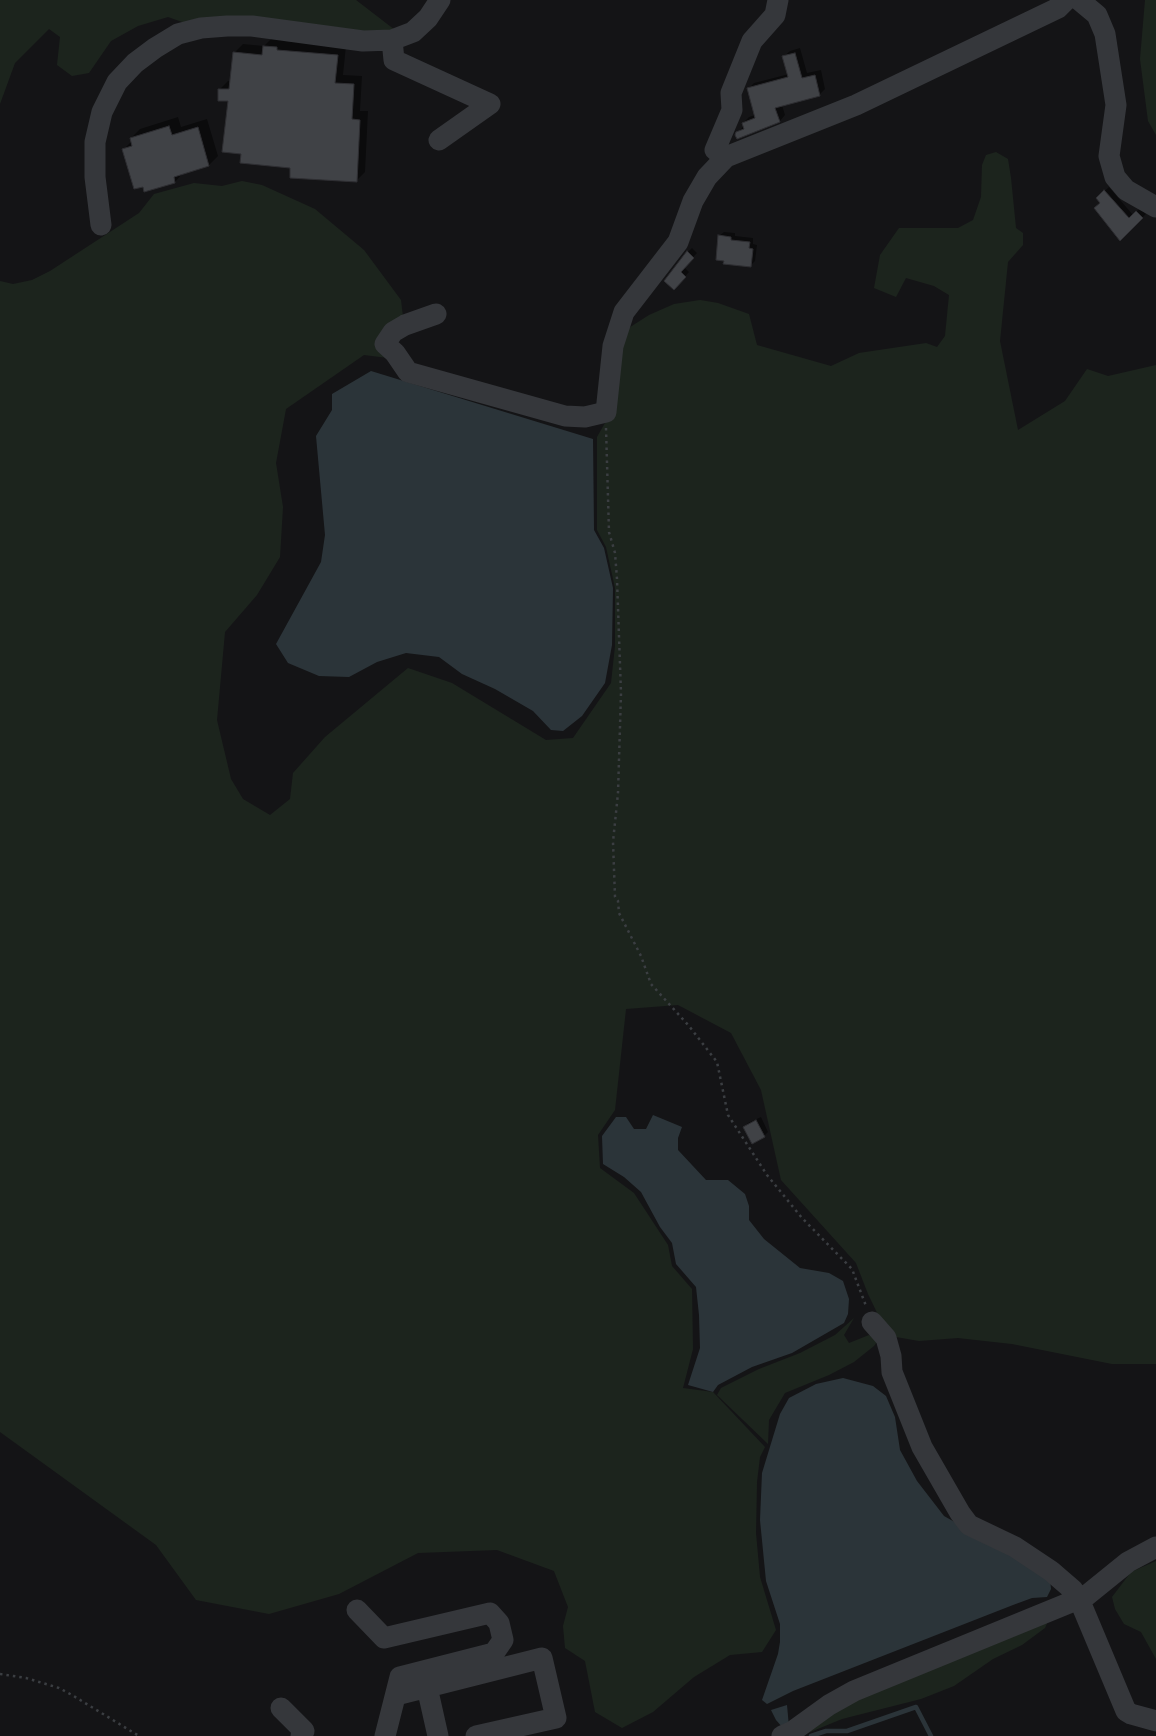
<!DOCTYPE html>
<style>
body{margin:0}
canvas{display:block;background:#141416}
</style>
<canvas width="1156" height="1736"></canvas>
<script>
const context = document.querySelector('canvas').getContext('2d');
context.lineJoin = 'round';
function paint(path, color) { context.fillStyle = color; context.fill(path, 'evenodd'); }
const poly = rows => new Path2D(rows.map(r => 'M' + r).join(''));
function trace(path, color, width, dash) { context.strokeStyle = color; context.lineWidth = width; context.lineCap = dash ? 'butt' : 'round'; context.setLineDash(dash || []); context.stroke(path); }
const green = poly([
 [0,0,356,0,395,30,364,34,185,23,168,17,138,26,111,41,89,73,72,76,57,65,60,37,49,29,15,63,0,104],
 [1145,0,1156,0,1156,135,1148,121,1140,59],
 [996,152,1008,159,1011,178,1016,228,1023,233,1023,245,1008,262,1000,341,1018,430,1065,401,1087,369,1108,376,1156,365,1156,1364,1112,1364,1012,1344,958,1338,919,1341,896,1337,883,1325,868,1294,856,1263,781,1180,761,1090,731,1033,678,1005,626,1009,615,1110,598,1135,600,1168,634,1193,668,1245,672,1266,692,1289,693,1349,683,1388,713,1392,765,1447,760,1457,757,1482,756,1533,760,1577,776,1630,762,1652,730,1655,694,1677,653,1712,622,1728,595,1712,585,1661,565,1648,563,1626,568,1607,554,1571,497,1550,418,1553,339,1594,269,1614,196,1600,156,1545,0,1432,0,281,13,284,32,280,50,271,139,213,154,194,194,183,222,186,242,181,262,185,315,209,364,250,401,300,403,317,388,358,364,355,286,409,276,463,283,507,280,557,257,595,225,632,217,720,231,779,243,799,270,815,290,799,293,773,325,737,408,668,452,683,546,740,573,738,611,683,615,646,615,588,606,547,597,530,597,437,613,409,624,331,649,315,674,304,700,300,718,303,749,314,757,345,831,366,859,353,926,343,937,347,945,336,949,295,934,286,906,278,896,297,874,288,880,255,899,228,958,228,973,220,981,197,982,165,986,155],
 [854,1318,844,1335,849,1343,869,1335,879,1339,874,1346,854,1362,829,1375,785,1393,769,1420,768,1444,717,1395,721,1388,759,1369,800,1353,835,1335],
 [1156,1561,1156,1659,1141,1632,1124,1624,1115,1609,1112,1597,1131,1572],
 [1048,1621,1045,1628,1022,1645,993,1659,954,1686,921,1699,842,1719,803,1735,845,1705]
]);
const water = poly([
 [371,371,593,439,594,530,604,548,613,588,612,645,605,683,582,716,563,731,551,730,533,711,495,689,462,674,439,657,406,653,377,662,349,677,319,676,288,663,276,644,321,562,325,535,316,436,332,410,332,394],
 [653,1115,682,1127,678,1138,678,1150,706,1180,728,1180,745,1194,749,1206,749,1220,764,1239,800,1268,829,1273,843,1281,849,1299,848,1314,844,1323,792,1353,752,1367,718,1385,713,1392,688,1385,700,1348,699,1315,696,1287,676,1264,672,1243,660,1227,641,1192,624,1177,603,1164,602,1136,616,1117,626,1117,634,1129,646,1129],
 [843,1378,873,1386,886,1396,895,1417,900,1450,917,1481,944,1516,1006,1551,1050,1579,1051,1589,1047,1597,1032,1598,1013,1605,793,1691,767,1704,762,1700,778,1654,780,1642,780,1624,766,1581,760,1520,762,1473,780,1414,789,1398,816,1384],
 [787,1705,789,1727,783,1728,776,1720,771,1710]
]);
const shadow = poly([
 [273,37,286,39,285,41,346,46,343,75,362,76,360,111,368,111,365,172,356,181,292,167,243,152,229,99,219,90,228,81,231,81,234,53,243,44,264,46],
 [800,48,807,73,821,70,825,89,819,95,782,105,785,115,780,121,738,138,737,133,743,127,743,123,749,117,755,115,748,89,754,83,789,74,784,56,790,51],
 [178,117,181,127,207,119,218,156,209,165,183,173,175,182,124,149,132,141,131,138,140,129],
 [1109,187,1133,215,1140,208,1146,214,1120,239,1097,198],
 [724,232,735,233,735,236,753,238,753,244,757,245,755,261,751,265,719,236],
 [692,248,697,253,684,267,689,272,674,289,688,252],
 [761,1117,768,1132,764,1136,744,1128,748,1123]
]);
const stream = poly([
 [811,1736,826,1731,847,1731,916,1707,931,1736]
]);
const building = poly([
 [263,46,277,47,277,50,338,55,335,83,354,84,352,119,360,120,357,182,290,178,290,168,240,163,241,154,222,152,228,101,218,101,218,89,229,89,233,52,262,55,263,46],
 [795,53,802,78,815,75,820,96,775,108,780,122,737,139,735,135,736,132,744,129,742,123,755,118,747,88,788,77,782,56,795,53],
 [169,126,172,135,198,127,209,166,174,177,175,183,144,192,143,187,134,189,122,149,132,146,130,138,169,126],
 [1104,190,1129,218,1136,211,1143,218,1120,241,1094,208,1100,203,1096,198,1104,190],
 [718,235,731,237,731,240,750,242,749,248,753,249,751,267,723,264,724,261,716,260,718,235],
 [687,251,694,258,681,272,686,277,674,290,664,281,687,251],
 [756,1120,765,1137,752,1144,743,1127,756,1120]
]);
const path = poly([
 [606,428,609,532,615,553,617,579,621,693,618,793,613,842,615,897,618,901,619,913,641,956,651,984,689,1026,717,1062,728,1115,767,1175,802,1218,852,1269,866,1306],
 [0,1674,26,1678,59,1688,72,1695,139,1736]
]);
const minor = poly([
 [1079,0,1097,15,1105,34,1116,105,1109,156,1115,177,1126,190,1156,207],
 [392,40,394,60,490,104,439,140],
 [726,157,715,150,732,110,731,93,752,41,775,15,778,0],
 [101,225,95,177,95,142,102,112,117,82,135,63,155,48,178,34,201,28,227,26,252,26,363,41,392,40,413,32,428,18,440,0],
 [436,314,405,325,393,332,385,344,395,353,408,372,565,416,585,417,606,412,613,346,624,312,678,242,693,201,707,177,726,157,856,105,1058,8,1066,0],
 [872,1322,886,1338,891,1356,892,1372,922,1447,960,1513,969,1525,1015,1547,1051,1571,1073,1590,1079,1599,1126,1711,1131,1714,1156,1721],
 [357,1610,384,1638,490,1613,499,1623,503,1640,494,1653,400,1677,385,1736],
 [427,1687,438,1736],
 [396,1695,542,1658,556,1718,476,1736],
 [281,1708,304,1731,301,1736],
 [782,1736,793,1731,829,1705,854,1691,1086,1596,1128,1562,1156,1547]
]);
paint(green, '#1c241d');
paint(water, '#2b3439');
paint(shadow, '#0007');
trace(stream, '#2b3439', 4.5);
paint(building, '#404246');
trace(building, '#2e2e32', 1);
trace(path, '#3b3e42', 2.5, [2.5, 4]);
trace(minor, '#35373b', 21);
</script>
